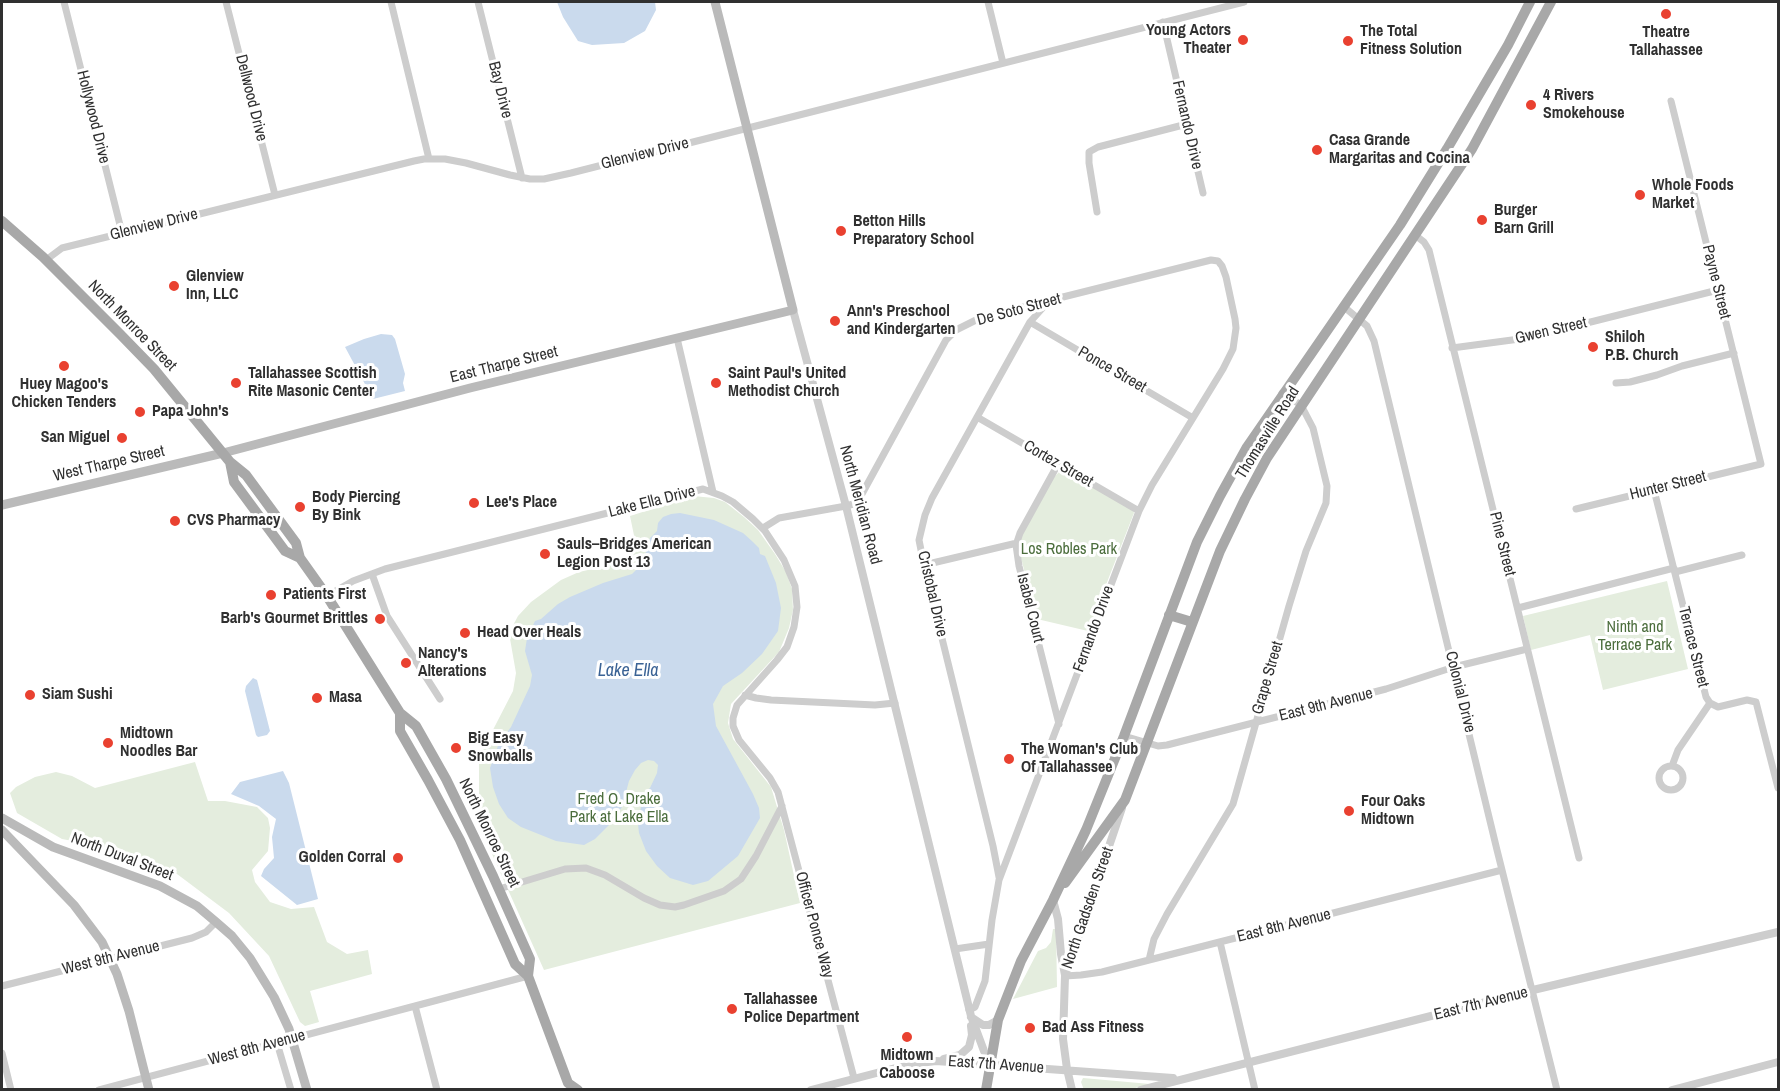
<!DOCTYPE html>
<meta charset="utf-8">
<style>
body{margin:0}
#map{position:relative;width:1780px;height:1091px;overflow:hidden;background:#fff;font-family:"Archivo Narrow",sans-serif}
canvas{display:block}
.frame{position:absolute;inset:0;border:3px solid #303030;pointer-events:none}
</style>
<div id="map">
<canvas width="1780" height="1091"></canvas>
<div class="frame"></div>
</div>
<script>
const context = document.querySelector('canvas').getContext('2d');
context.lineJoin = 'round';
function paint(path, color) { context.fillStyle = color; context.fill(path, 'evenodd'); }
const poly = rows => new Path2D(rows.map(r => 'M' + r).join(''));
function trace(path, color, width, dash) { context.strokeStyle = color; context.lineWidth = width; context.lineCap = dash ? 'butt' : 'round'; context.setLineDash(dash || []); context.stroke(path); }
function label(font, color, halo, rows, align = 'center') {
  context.font = font + ' "Archivo Narrow",sans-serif'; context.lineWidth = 6; context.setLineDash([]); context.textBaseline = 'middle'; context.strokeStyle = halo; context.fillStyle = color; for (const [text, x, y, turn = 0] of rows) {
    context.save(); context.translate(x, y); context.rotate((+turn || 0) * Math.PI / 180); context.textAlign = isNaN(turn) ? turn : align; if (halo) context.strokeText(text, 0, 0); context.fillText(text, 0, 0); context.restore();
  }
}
const green = poly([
 [1060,471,1065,472,1133,510,1134,513,1088,631,1037,619,1021,558,1021,539,1024,530,1051,480],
 [693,496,714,498,725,502,744,517,758,530,775,554,786,572,792,589,793,610,789,628,779,652,731,704,728,723,733,739,771,787,784,830,800,903,544,970,479,825,479,757,513,691,516,673,509,633,518,616,531,602,561,580,579,572,619,563,636,545,630,516],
 [1667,581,1688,669,1603,690,1590,635,1531,650,1523,616],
 [195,762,208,801,225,801,257,807,268,818,270,828,268,851,252,870,255,882,270,902,291,909,314,907,327,942,347,954,368,950,372,974,310,991,319,1022,305,1026,300,1022,269,956,229,913,177,874,115,849,62,839,17,813,10,793,16,787,35,777,56,772,72,776,95,788],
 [1053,929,1056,929,1057,987,1013,999,1038,951,1046,948,1051,942],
 [1083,1078,1150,1084,1128,1090,1084,1090,1081,1082]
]);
const water = poly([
 [557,2,655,2,656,10,645,31,624,43,592,45,578,41,563,17],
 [381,334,392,335,395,339,405,374,403,383,405,391,373,399,345,347,364,339],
 [680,513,714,520,743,533,753,542,759,548,760,554,765,556,776,583,781,608,778,631,762,654,742,673,723,686,713,704,716,726,753,794,759,808,760,818,738,856,708,881,693,885,670,878,657,866,646,851,639,833,638,824,642,801,645,792,650,788,657,773,658,765,654,761,648,760,641,763,635,770,629,781,622,807,611,823,595,839,584,845,556,841,521,827,508,818,499,804,493,787,490,768,499,743,511,727,530,686,532,675,525,651,527,638,535,621,541,619,558,604,570,597,603,583,632,574,639,567,644,559,650,538,657,531,658,523,663,517,671,514],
 [253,678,257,680,270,731,267,735,258,737,256,735,245,691,246,686],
 [283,771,289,783,318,899,297,905,261,876,264,869,274,858,272,837,276,819,259,806,231,794,240,782]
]);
const minor = poly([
 [64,2,122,233],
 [226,2,275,195],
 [391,2,429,159],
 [478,2,522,178],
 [988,2,1003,63],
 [1163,22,1203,193],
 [1097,212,1089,163,1089,152,1098,147,1187,124],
 [1415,235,1424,242,1429,250,1579,858],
 [46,260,62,248,414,161,424,159,445,159,466,163,510,175,530,179,544,179,571,173,1244,2],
 [1343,306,1367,326,1374,341,1497,850,1557,1090],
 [1030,322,1193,418],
 [677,338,713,492],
 [1452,348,1527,338,1718,290],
 [1616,383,1630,382,1657,375,1682,366,1734,353],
 [977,417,1139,511],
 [1058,464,1020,533,1016,545,1019,566,1059,724],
 [1654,490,1706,697,1710,703,1718,707,1747,700,1756,702,1778,788],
 [1576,509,1761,464,1671,101],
 [763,528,779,518,846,506,857,503,946,340,956,330,976,320,1011,310,1211,260,1218,261,1222,266,1226,277,1235,319,1236,328,1233,349,1223,369,1152,485,1139,511,999,880,992,920,985,981,975,1007,969,1010],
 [924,565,1017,543],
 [1675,572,1742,555],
 [372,574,387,616,440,699],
 [327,596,353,581,385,569,703,489,722,496,733,502,753,519,765,531,784,560,795,586,797,607,794,627,787,647,777,660,737,705,733,718,733,726,739,740,770,778,778,792,854,1078],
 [1518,608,1674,568],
 [745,695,756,698,771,700,875,705,895,703],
 [1124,736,1158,746,1167,745,1386,689,1454,667,1527,649],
 '1659 778a12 12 0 1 1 24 0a12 12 0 1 1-24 0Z',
 [1672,766,1678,750,1710,703],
 [999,877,993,846,924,565,919,540,925,515,932,498,1030,322,1048,302],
 [499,889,565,869,586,868,605,875,644,898,660,905,675,907,684,905,724,891,741,879,756,856,782,806],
 [1220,942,1255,1090],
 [955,949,989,944],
 [1149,960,1154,939,1167,914,1233,804,1289,606,1306,551,1326,503,1327,486,1313,428,1301,405,1282,393],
 [1065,976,1081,975,1102,972,1502,870],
 [2,986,192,938,206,932,216,922],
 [415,1006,437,1090],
 [277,1043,291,1090],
 [2,1053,11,1090],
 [99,1090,528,976]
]);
const tertiary = poly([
 [793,310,846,506,971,1016,984,1051,991,1065],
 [1053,900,1058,919,1061,954,1065,975],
 [971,1017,983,1025,989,1025,998,1020],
 [944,1059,960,1055,969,1047,972,1035,971,1026],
 [811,1090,911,1064,936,1061,1173,1078],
 [1072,1090,1067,1069,1063,1039,1065,976,1122,808],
 [1141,1090,1533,990,1778,932],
 [1672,1090,1778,1062]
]);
const secondary = poly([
 [2,505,223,453,470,388,793,310,715,2],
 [2,818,53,847,160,886,197,906,216,922,232,936,250,958,274,997,289,1029,307,1090],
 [2,830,74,905,102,942,117,974,129,1011,149,1090]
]);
const primary = poly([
 [2,221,43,257,120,334,154,369,230,462,246,475,296,543,300,558,327,596,400,713,416,726,446,779,493,876,530,959,528,976],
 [230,462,234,482,285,551,300,558],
 [1169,615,1192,622],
 [400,713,400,731,428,780,460,840,515,964,528,976,568,1083,578,1090],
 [1065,883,1125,800,1220,551,1245,499,1267,458,1472,149,1551,2],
 [986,1090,998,1020,1021,961,1053,900,1086,830,1124,736,1197,542,1220,496,1247,447,1400,225,1447,149,1508,45,1530,2]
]);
const markers = [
 [1666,14,6,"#e94130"],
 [1243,40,6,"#e94130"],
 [1348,41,6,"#e94130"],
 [1531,105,6,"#e94130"],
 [1317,150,6,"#e94130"],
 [1640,195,6,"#e94130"],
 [1482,220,6,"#e94130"],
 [841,231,6,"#e94130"],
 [174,286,6,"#e94130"],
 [835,321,6,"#e94130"],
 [1593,347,6,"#e94130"],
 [64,366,6,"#e94130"],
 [236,383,6,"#e94130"],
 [716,383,6,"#e94130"],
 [140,412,6,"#e94130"],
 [122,438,6,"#e94130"],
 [474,503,6,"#e94130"],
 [300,507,6,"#e94130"],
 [175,521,6,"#e94130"],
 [545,554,6,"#e94130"],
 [271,595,6,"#e94130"],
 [380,619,6,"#e94130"],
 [465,633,6,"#e94130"],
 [406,663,6,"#e94130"],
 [30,695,6,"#e94130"],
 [317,698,6,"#e94130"],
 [108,743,6,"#e94130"],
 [456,748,6,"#e94130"],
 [1009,759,6,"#e94130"],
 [1349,811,6,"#e94130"],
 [398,858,6,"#e94130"],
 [732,1009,6,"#e94130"],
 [1030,1028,6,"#e94130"],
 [907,1037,6,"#e94130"]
];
const poiNames = [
 ["Young Actors",1231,31,"right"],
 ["Theater",1231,49,"right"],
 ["The Total",1360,32],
 ["Fitness Solution",1360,50],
 ["Theatre",1666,33,"center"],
 ["Tallahassee",1666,51,"center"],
 ["4 Rivers",1543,96],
 ["Smokehouse",1543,114],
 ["Casa Grande",1329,141],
 ["Margaritas and Cocina",1329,159],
 ["Whole Foods",1652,186],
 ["Market",1652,204],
 ["Burger",1494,211],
 ["Barn Grill",1494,229],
 ["Betton Hills",853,222],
 ["Preparatory School",853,240],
 ["Glenview",186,277],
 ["Inn, LLC",186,295],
 ["Ann's Preschool",847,312],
 ["and Kindergarten",847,330],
 ["Shiloh",1605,338],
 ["P.B. Church",1605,356],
 ["Tallahassee Scottish",248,374],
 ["Rite Masonic Center",248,392],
 ["Saint Paul's United",728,374],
 ["Methodist Church",728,392],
 ["Huey Magoo's",64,385,"center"],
 ["Chicken Tenders",64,403,"center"],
 ["Papa John's",152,412],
 ["San Miguel",110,438,"right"],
 ["Body Piercing",312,498],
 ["By Bink",312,516],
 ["Lee's Place",486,503],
 ["CVS Pharmacy",187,521],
 ["Sauls–Bridges American",557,545],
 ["Legion Post 13",557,563],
 ["Patients First",283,595],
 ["Barb's Gourmet Brittles",368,619,"right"],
 ["Head Over Heals",477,633],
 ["Nancy's",418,654],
 ["Alterations",418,672],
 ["Siam Sushi",42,695],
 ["Masa",329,698],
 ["Midtown",120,734],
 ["Noodles Bar",120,752],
 ["Big Easy",468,739],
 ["Snowballs",468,757],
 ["The Woman's Club",1021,750],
 ["Of Tallahassee",1021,768],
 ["Four Oaks",1361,802],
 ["Midtown",1361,820],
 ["Golden Corral",386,858,"right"],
 ["Tallahassee",744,1000],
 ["Police Department",744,1018],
 ["Bad Ass Fitness",1042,1028],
 ["Midtown",907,1056,"center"],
 ["Caboose",907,1074,"center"]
];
const streetNames = [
 ["Bay Drive",500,90,76],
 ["Dellwood Drive",251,98,76],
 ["Hollywood Drive",93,117,76],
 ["Fernando Drive",1187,125,77],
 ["Glenview Drive",645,154,-14],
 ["Glenview Drive",154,225,-14],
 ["Payne Street",1716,282,76],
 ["De Soto Street",1019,310,-15],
 ["North Monroe Street",132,326,46],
 ["Gwen Street",1551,331,-13],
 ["East Tharpe Street",504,365,-14],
 ["Ponce Street",1112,370,30],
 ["Thomasville Road",1268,433,-58],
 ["West Tharpe Street",109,464,-13],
 ["Cortez Street",1058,464,30],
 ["Hunter Street",1668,486,-14],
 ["Lake Ella Drive",652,502,-14],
 ["North Meridian Road",860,505,75],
 ["Pine Street",1502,544,76],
 ["Cristobal Drive",932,594,77],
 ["Isabel Court",1030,608,76],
 ["Fernando Drive",1094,629,-70],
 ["Terrace Street",1693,647,76],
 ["Grape Street",1268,678,-74],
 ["Colonial Drive",1460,692,76],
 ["East 9th Avenue",1326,705,-14],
 ["North Monroe Street",489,833,64],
 ["North Duval Street",122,857,21],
 ["North Gadsden Street",1088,908,-71],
 ["Officer Ponce Way",814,925,75],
 ["East 8th Avenue",1284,926,-14],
 ["West 9th Avenue",111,958,-14],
 ["East 7th Avenue",1481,1004,-14],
 ["West 8th Avenue",257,1048,-15],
 ["East 7th Avenue",996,1065,4]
];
const parkNames = [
 ["Los Robles Park",1069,550],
 ["Ninth and",1635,628],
 ["Terrace Park",1635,646],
 ["Fred O. Drake",619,800],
 ["Park at Lake Ella",619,818]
];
const waterNames = [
 ["Lake Ella",628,671]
];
paint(green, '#e4edde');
paint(water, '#cadaed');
trace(minor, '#cdcdcd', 7);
trace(tertiary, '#cdcdcd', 8);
trace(secondary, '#bababa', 9);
trace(primary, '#a8a8a8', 10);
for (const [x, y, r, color] of markers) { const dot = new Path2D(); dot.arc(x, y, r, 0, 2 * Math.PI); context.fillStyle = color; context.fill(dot); trace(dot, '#fff', 2); }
label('bold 16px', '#303030', '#fff', poiNames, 'left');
label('16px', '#303030', '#fff', streetNames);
label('16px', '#4b6d3c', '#fff', parkNames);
label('italic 18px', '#3b6395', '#fff', waterNames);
</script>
